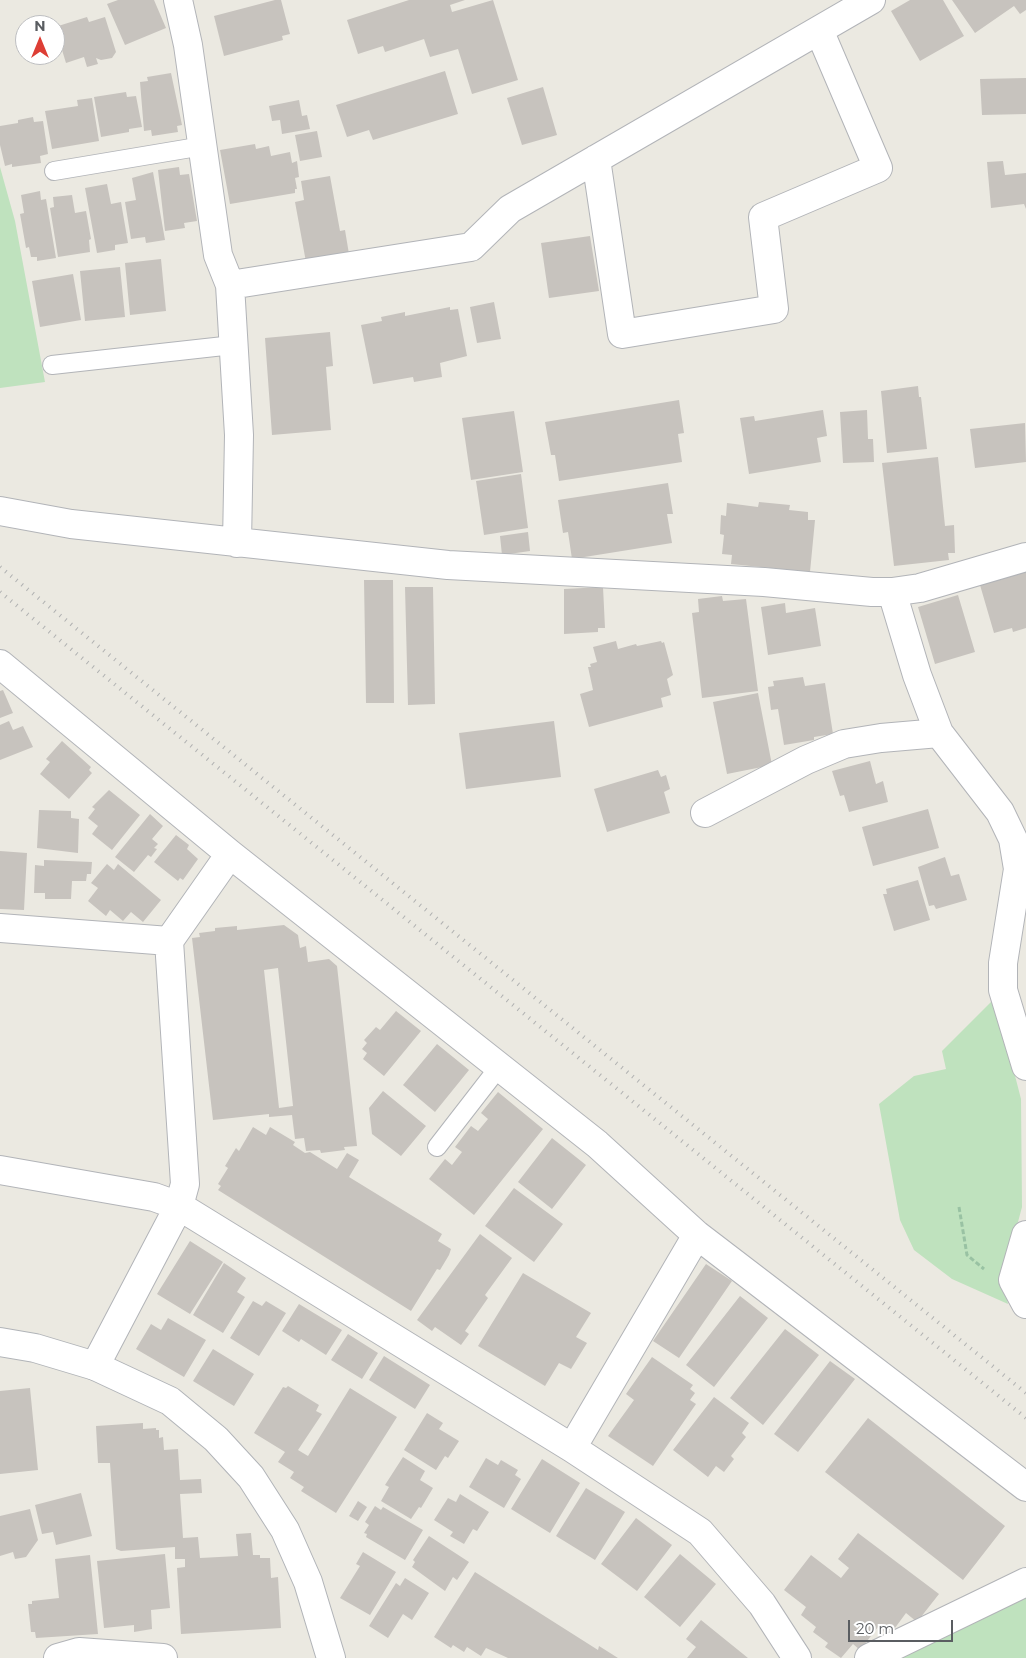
<!DOCTYPE html>
<style>
body{margin:0}
#map{position:relative;width:1026px;height:1658px;overflow:hidden;background:#ebe9e1;font-family:Montserrat,sans-serif}
canvas{display:block}
.north{position:absolute;left:15px;top:15px;width:50px;height:50px;box-sizing:border-box;background:#fff;border:1px solid #bdbec0;border-radius:50%;rotate:0deg;font-size:14px;font-weight:700;line-height:20px;text-align:center;color:#5a5d61}
.north::after{content:'';display:block;margin:auto;width:18px;height:22px;background:#dd3e35;clip-path:polygon(50% 0,100% 100%,50% 72%,0 100%)}
.scale{position:absolute;left:848px;top:1620px;width:105px;height:22px;box-sizing:border-box;border:2px solid #5a5d61;border-top:0;padding-left:6px;font-size:15px;line-height:18px;white-space:nowrap;color:#5a5d61;-webkit-text-stroke:4px #fff;paint-order:stroke}
</style>
<div id="map">
<canvas width="1026" height="1658"></canvas>
<div class="north">N</div>
<div class="scale">20 m</div>
</div>
<script>
const context = document.querySelector('canvas').getContext('2d');
context.lineJoin = 'round';
function paint(path, color) { context.fillStyle = color; context.fill(path, 'evenodd'); }
const poly = rows => new Path2D(rows.map(r => 'M' + r).join(''));
function trace(path, color, width, dash) { context.strokeStyle = color; context.lineWidth = width; context.lineCap = dash ? 'butt' : 'round'; context.setLineDash(dash || []); context.stroke(path); }
const green = poly([
 [0,167,15,221,45,382,0,388],
 [995,998,1021,1099,1022,1207,1003,1278,1008,1304,952,1279,914,1250,900,1220,879,1104,914,1076,946,1069,942,1051],
 [1026,1594,1026,1658,894,1658]
]);
const building = poly([
 [118,0,154,0,166,28,125,45,107,4],
 [275,0,281,0,290,34,282,36,283,40,224,56,214,16],
 [409,0,465,0,450,5,452,12,493,0,518,80,472,94,458,49,430,57,424,39,385,52,383,46,358,54,347,20],
 [910,0,943,0,964,36,920,61,891,11],
 [952,0,1026,0,1026,10,1020,14,1014,6,975,33],
 [87,17,89,22,105,17,116,52,112,58,101,60,96,58,98,64,87,67,84,57,66,63,55,27],
 [445,71,458,114,373,140,369,130,347,137,336,105],
 [171,73,182,125,177,126,178,132,152,136,151,130,144,131,140,82,148,81,147,77],
 [1026,78,1026,114,982,115,980,79],
 [543,87,557,135,522,145,507,98],
 [126,92,127,97,136,96,142,127,129,129,129,132,101,137,94,97],
 [92,98,99,141,52,149,45,111,78,106,77,100],
 [299,100,302,116,307,115,310,129,282,134,280,120,272,121,269,106],
 [33,117,34,122,43,121,48,154,40,156,41,163,12,167,12,164,5,166,0,145,0,126,18,123,18,120],
 [317,131,322,157,300,161,295,135],
 [255,144,256,149,269,146,271,156,290,152,292,163,297,161,299,177,295,178,297,189,295,189,295,193,230,204,220,150],
 [1003,161,1005,175,1026,173,1026,209,1024,204,991,208,987,162],
 [179,167,180,175,189,174,197,221,184,223,185,228,165,231,158,170],
 [153,172,165,240,146,243,145,237,131,239,125,202,136,200,132,178],
 [330,176,340,231,345,230,349,254,306,262,295,202,304,200,301,181],
 [107,184,111,204,121,202,128,243,115,245,115,250,97,253,85,188],
 [40,191,41,200,46,199,56,258,37,261,37,257,31,257,29,247,26,248,20,214,24,213,21,195],
 [72,195,75,213,86,211,91,239,89,240,90,252,58,257,50,208,54,207,53,197],
 [590,236,599,291,549,298,541,243],
 [161,259,166,311,130,315,125,263],
 [120,267,125,317,85,321,80,271],
 [73,274,81,320,40,327,32,281],
 [494,302,501,339,477,343,470,307],
 [450,307,450,310,458,309,467,356,440,363,442,377,414,382,413,377,373,384,361,325,382,321,381,317,405,312,405,316],
 [330,332,333,366,326,367,331,430,272,435,265,338],
 [918,386,919,397,921,397,927,449,887,453,881,391],
 [679,400,684,433,678,434,682,462,559,481,555,455,551,455,545,422],
 [823,410,827,436,817,438,821,462,749,474,740,418,754,416,755,421],
 [867,410,868,439,873,439,874,462,843,463,840,412],
 [514,411,523,472,471,480,462,418],
 [1025,423,1026,462,975,468,970,429],
 [938,457,945,526,954,525,955,553,948,553,949,560,894,566,882,463],
 [521,474,528,528,484,535,476,481],
 [668,483,673,514,667,514,672,543,572,559,568,532,563,533,558,500],
 [759,502,790,505,789,510,808,512,808,520,815,520,810,572,731,564,732,555,722,554,724,535,720,534,721,515,726,516,727,503,758,507],
 [528,532,530,551,502,555,500,536],
 [1026,571,1026,628,1013,632,1012,628,994,633,980,585],
 [364,580,393,580,394,703,366,703],
 [405,587,433,587,435,704,408,705],
 [603,587,605,628,598,628,598,632,564,634,564,589],
 [958,595,975,652,935,664,918,607],
 [722,596,723,601,746,599,758,691,702,698,692,613,699,612,698,599],
 [785,603,786,613,815,608,821,646,768,655,761,607],
 [616,641,618,649,636,644,637,646,661,641,662,643,664,642,673,675,667,679,671,695,661,698,663,707,589,727,580,694,593,690,588,667,591,667,590,664,597,662,593,647],
 [803,677,805,686,825,683,833,734,814,737,814,740,784,745,778,709,771,710,768,687,774,686,773,681],
 [3,690,13,713,0,718,0,691],
 [758,693,772,765,727,774,713,702],
 [9,721,13,730,23,726,33,747,0,760,0,725],
 [554,721,561,777,466,789,459,733],
 [62,741,91,767,89,770,92,773,69,799,40,774,50,762,46,759],
 [870,761,876,784,883,781,888,802,849,812,844,795,840,796,832,771],
 [658,770,661,777,666,775,670,789,664,792,670,813,607,832,594,789],
 [109,790,140,815,112,850,92,834,98,826,88,818,95,809,92,807],
 [928,809,939,848,873,866,862,827],
 [39,810,71,811,71,818,79,819,78,853,37,848],
 [150,814,163,826,152,839,158,844,154,848,157,849,151,857,148,855,134,872,115,857],
 [176,835,189,845,187,849,198,859,183,880,180,878,178,881,154,862],
 [0,851,27,853,24,910,0,909],
 [945,857,951,876,959,874,967,900,936,909,934,905,929,906,918,867],
 [44,860,92,862,91,874,87,874,86,881,72,881,71,899,45,899,45,893,34,893,35,865,44,866],
 [107,864,114,870,118,864,161,900,143,922,131,912,123,921,110,910,106,916,88,901,98,888,91,883],
 [918,880,930,920,894,931,883,894,887,894,886,889],
 [284,925,298,935,300,948,306,946,308,962,329,959,337,966,357,1146,344,1147,345,1150,321,1153,320,1150,306,1151,304,1138,295,1139,292,1115,269,1117,269,1114,213,1120,192,938,200,937,199,933,215,931,215,928,237,926,237,930],
 [278,968,293,1106,279,1108,264,970],
 [396,1011,421,1031,384,1076,363,1059,367,1053,362,1049,367,1043,364,1040,376,1027,380,1030],
 [437,1044,469,1070,435,1112,403,1085],
 [383,1091,426,1126,401,1156,372,1134,369,1108],
 [498,1092,543,1129,474,1215,429,1179,445,1159,452,1165,462,1152,455,1147,471,1126,478,1131,488,1119,481,1113],
 [253,1127,266,1135,270,1127,295,1142,293,1145,305,1153,310,1152,337,1169,347,1153,359,1160,349,1177,442,1234,438,1241,451,1249,449,1255,440,1270,437,1269,411,1311,218,1190,221,1186,218,1184,228,1168,225,1166,236,1148,239,1151],
 [552,1138,586,1165,552,1209,518,1182],
 [514,1188,563,1224,534,1262,485,1226],
 [480,1234,512,1258,485,1295,488,1298,465,1331,469,1334,461,1345,435,1327,432,1331,417,1320],
 [190,1241,223,1262,190,1314,157,1294],
 [224,1263,246,1278,237,1292,245,1297,223,1333,193,1315],
 [706,1264,732,1281,679,1358,653,1341],
 [523,1273,591,1313,576,1337,587,1343,571,1369,559,1363,545,1386,478,1346],
 [740,1296,768,1318,714,1387,686,1365],
 [253,1301,262,1306,266,1301,286,1313,259,1356,230,1338],
 [299,1304,342,1330,326,1355,301,1339,299,1342,282,1331],
 [168,1318,206,1340,184,1377,136,1349,151,1324,161,1330],
 [785,1329,819,1355,763,1425,730,1398],
 [348,1334,378,1353,362,1379,331,1360],
 [213,1349,254,1374,234,1406,193,1381],
 [384,1356,430,1385,415,1409,369,1380],
 [652,1357,693,1385,690,1389,695,1393,690,1400,696,1404,653,1466,608,1436,634,1400,626,1394],
 [830,1361,855,1379,798,1452,774,1434],
 [288,1386,319,1405,316,1411,322,1414,298,1450,308,1456,350,1388,397,1417,336,1513,301,1491,304,1487,290,1478,294,1472,278,1462,285,1452,254,1433,283,1387,286,1388],
 [30,1388,38,1470,0,1474,0,1391],
 [714,1397,749,1423,742,1433,746,1437,731,1456,734,1459,724,1472,716,1466,708,1477,673,1450],
 [427,1413,443,1423,439,1429,459,1441,448,1458,445,1456,436,1470,404,1450],
 [868,1418,1005,1526,963,1580,825,1472],
 [143,1423,143,1429,156,1428,156,1430,159,1430,159,1438,163,1437,164,1450,178,1449,180,1480,201,1479,202,1493,180,1494,183,1538,198,1537,200,1558,238,1556,236,1534,251,1533,253,1555,260,1555,260,1558,270,1558,271,1578,278,1577,281,1628,181,1634,177,1568,185,1567,185,1559,175,1559,175,1547,121,1551,116,1549,110,1463,98,1463,96,1426],
 [403,1457,425,1471,420,1480,433,1488,421,1508,419,1507,411,1519,381,1501,389,1487,385,1485],
 [486,1458,498,1465,501,1460,518,1470,515,1475,521,1479,504,1508,469,1487],
 [542,1459,580,1483,550,1533,511,1509],
 [586,1488,625,1512,595,1560,556,1536],
 [81,1493,92,1536,56,1545,53,1532,42,1534,35,1505],
 [460,1494,489,1512,477,1531,473,1529,464,1544,450,1536,453,1532,434,1520,448,1498,456,1502],
 [358,1501,367,1507,358,1521,349,1516],
 [375,1506,381,1510,383,1507,423,1530,405,1560,366,1537,367,1534,364,1533,369,1525,365,1522],
 [30,1509,38,1540,26,1557,15,1559,13,1552,0,1556,0,1516],
 [636,1518,672,1545,637,1591,601,1564],
 [858,1533,939,1594,917,1622,906,1613,889,1636,878,1627,860,1650,853,1644,841,1658,825,1647,828,1643,813,1632,816,1627,801,1615,806,1607,784,1590,811,1555,841,1578,849,1568,838,1559],
 [429,1536,469,1562,457,1580,453,1577,445,1591,412,1567,415,1562,413,1560],
 [363,1552,396,1572,370,1615,340,1598,360,1566,356,1564],
 [165,1554,170,1608,151,1610,152,1629,134,1632,134,1625,104,1628,97,1561],
 [680,1554,716,1584,680,1627,644,1597],
 [90,1555,98,1634,36,1638,35,1632,31,1632,28,1604,32,1604,32,1601,59,1598,55,1559],
 [475,1572,598,1650,599,1646,618,1658,508,1658,486,1648,481,1656,467,1647,464,1652,453,1645,451,1648,434,1637],
 [405,1578,429,1593,412,1620,403,1614,388,1638,369,1626,396,1583,400,1586],
 [701,1620,748,1658,687,1658,696,1647,686,1639]
]);
const path = poly([
 [959,1207,967,1255,984,1269]
]);
const lane = poly([
 [54,171,203,146],
 [52,365,233,345],
 [437,1147,499,1067]
]);
const street = poly([
 [178,0,188,45,218,255,230,285,239,435,237,543],
 [596,159,622,334,774,309,763,217,878,168,819,30],
 [230,285,471,247,510,209,871,0],
 [0,511,71,524,448,565,764,582,872,592,892,592,920,588,1026,557],
 [892,592,917,675,939,733,1000,812,1013,839,1018,869,1003,963,1003,990,1026,1066],
 [0,664,230,854,597,1144,697,1235,1026,1487],
 [705,813,806,760,844,744,881,738,939,733],
 [0,928,169,941],
 [0,1170,154,1197,179,1206,572,1448,700,1532,762,1604,797,1658],
 [1026,1235,1013,1280,1026,1304],
 [95,1366,179,1206,185,1184,169,941,230,854],
 [572,1448,697,1235],
 [58,1658,79,1652,163,1658],
 [869,1658,1026,1582]
]);
const secondary = poly([
 [0,1342,35,1348,95,1366,170,1401,216,1439,251,1477,285,1530,308,1582,331,1658]
]);
const rail = poly([
 [0,567,1026,1393],
 [0,592,1026,1418]
]);
paint(green, '#bfe2be');
paint(building, '#c7c3be');
trace(lane, '#b2b4b8', 20);
trace(street, '#b2b4b8', 30);
trace(secondary, '#b1b4b8', 30);
trace(path, '#99c2a3', 3, [5, 2.5]);
trace(lane, '#fff', 18);
trace(street, '#fff', 28);
trace(secondary, '#fff', 28);
trace(rail, '#b0b1b1', 4, [1, 6]);
</script>
